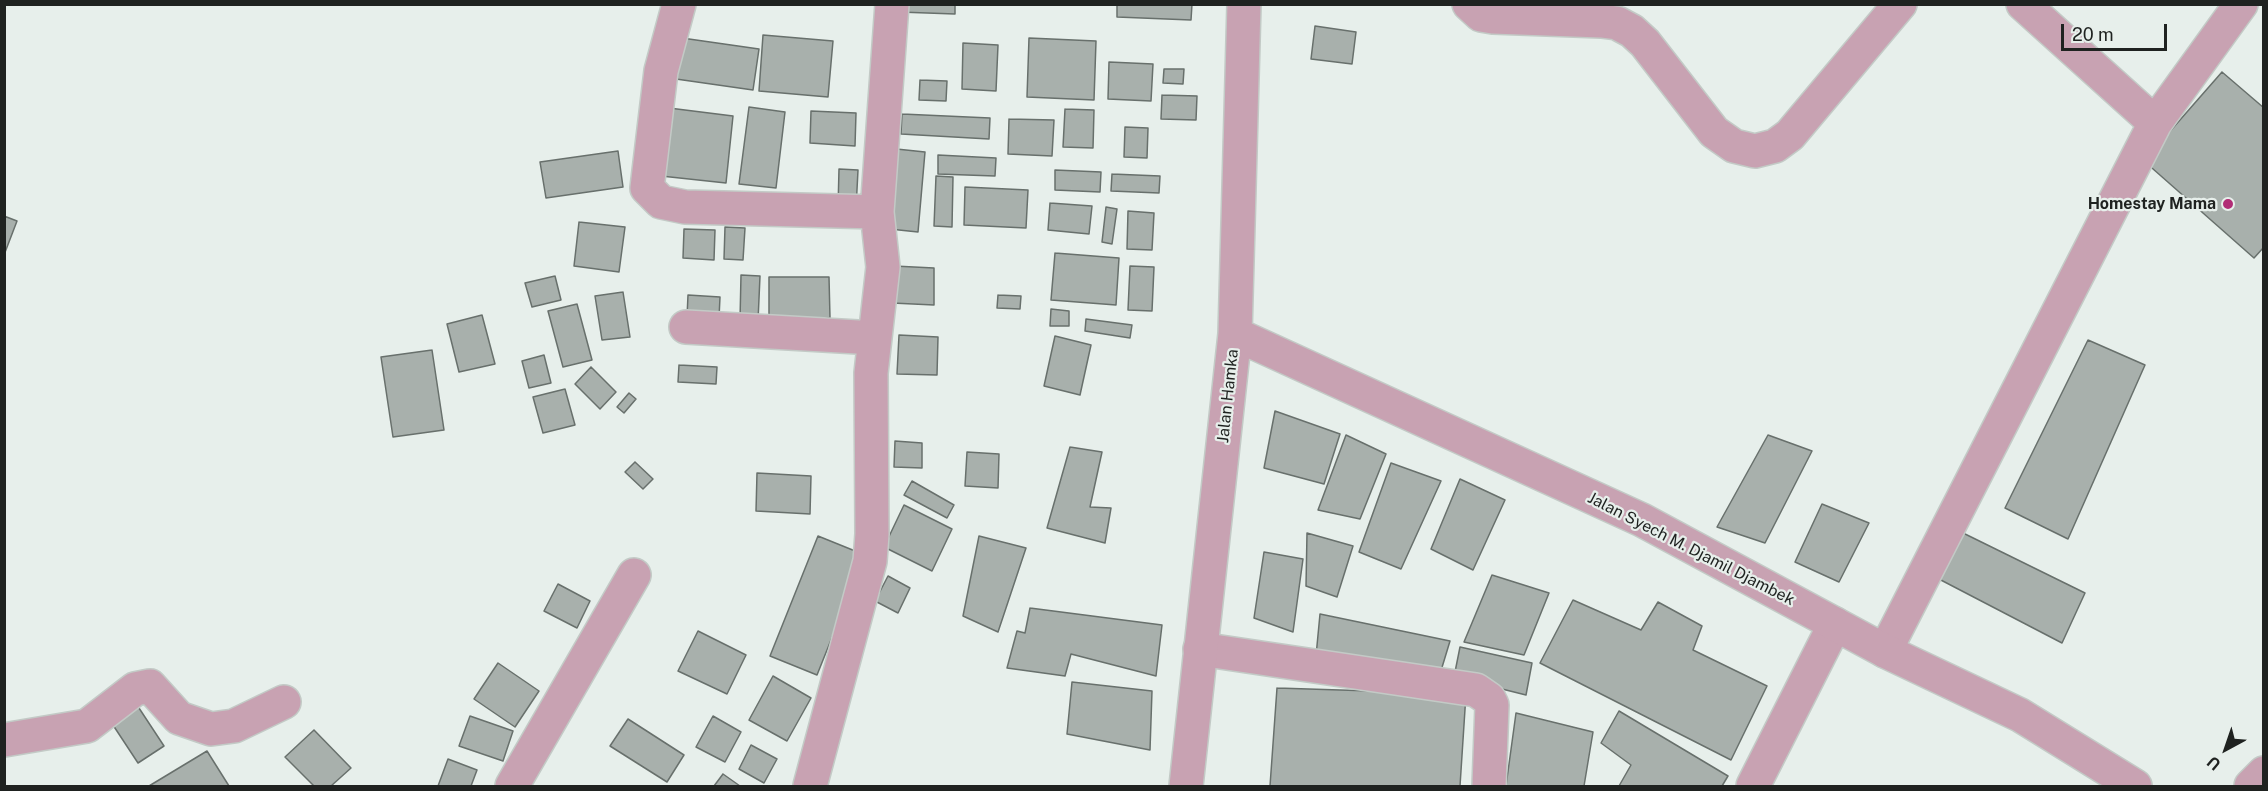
<!DOCTYPE html>
<style>
body{margin:0}
#map{position:relative;width:2268px;height:791px;overflow:hidden;background:#e7efeb;font-family:"Public Sans",sans-serif}
canvas{display:block}
.frame{position:absolute;inset:0;border:6px solid #1f2220;pointer-events:none}
.north{position:absolute;left:2196px;top:719px;width:60px;height:60px;-webkit-text-stroke:4px #e7efeb;paint-order:stroke;rotate:220deg;font-size:16px;font-weight:700;line-height:24px;text-align:center;color:#1f2220}
.north::after{content:'';display:block;margin:auto;width:21px;height:27px;background:#1f2220;clip-path:polygon(50% 0,100% 100%,50% 72%,0 100%)}
.scale{position:absolute;left:2061px;top:24px;width:106px;height:27px;box-sizing:border-box;border:3px solid #1f2220;border-top:0;padding-left:8px;font-size:18px;line-height:21px;white-space:nowrap;color:#1f2220;-webkit-text-stroke:4px #e7efeb;paint-order:stroke}
</style>
<div id="map">
<canvas width="2268" height="791"></canvas>
<div class="frame"></div>
<div class="north">U</div>
<div class="scale">20 m</div>
</div>
<script>
const context = document.querySelector('canvas').getContext('2d');
context.lineJoin = 'round';
function paint(path, color) { context.fillStyle = color; context.fill(path, 'evenodd'); }
const poly = rows => new Path2D(rows.map(r => 'M' + r).join(''));
function trace(path, color, width, dash) { context.strokeStyle = color; context.lineWidth = width; context.lineCap = dash ? 'butt' : 'round'; context.setLineDash(dash || []); context.stroke(path); }
function label(font, color, halo, rows, align = 'center') {
  context.font = font + ' "Public Sans",sans-serif'; context.lineWidth = 4.5; context.setLineDash([]); context.textBaseline = 'middle'; context.strokeStyle = halo; context.fillStyle = color; for (const [text, x, y, turn = 0] of rows) {
    context.save(); context.translate(x, y); context.rotate((+turn || 0) * Math.PI / 180); context.textAlign = isNaN(turn) ? turn : align; if (halo) context.strokeText(text, 0, 0); context.fillText(text, 0, 0); context.restore();
  }
}
const building = poly([
 [899,4,955,4,955,14,899,12,899,4],
 [1117,4,1192,4,1191,20,1117,17,1117,4],
 [1315,26,1356,32,1352,64,1311,59,1315,26],
 [763,35,833,41,828,97,759,91,763,35],
 [675,37,759,49,753,90,669,78,675,37],
 [1029,38,1096,41,1094,100,1027,97,1029,38],
 [963,43,998,45,996,91,962,89,963,43],
 [1109,62,1153,64,1151,101,1108,99,1109,62],
 [1164,69,1184,69,1183,84,1163,83,1164,69],
 [2222,72,2264,108,2264,247,2254,258,2144,161,2222,72],
 [920,80,947,81,946,101,919,100,920,80],
 [1162,95,1197,96,1196,120,1161,119,1162,95],
 [749,107,785,112,776,188,739,184,749,107],
 [669,108,733,116,726,183,661,176,669,108],
 [1065,109,1094,110,1093,148,1063,147,1065,109],
 [811,111,856,113,855,146,810,143,811,111],
 [902,114,990,118,989,139,901,134,902,114],
 [1009,119,1054,120,1052,156,1008,154,1009,119],
 [1125,127,1148,128,1147,158,1124,157,1125,127],
 [887,148,925,152,918,232,880,228,887,148],
 [618,151,623,187,546,198,540,162,618,151],
 [938,155,996,158,995,176,938,174,938,155],
 [839,169,858,170,856,209,838,208,839,169],
 [1055,170,1101,172,1100,192,1055,190,1055,170],
 [1112,174,1160,176,1159,193,1111,191,1112,174],
 [936,176,953,177,952,227,934,226,936,176],
 [965,187,1028,190,1026,228,964,225,965,187],
 [1050,203,1092,206,1089,234,1048,230,1050,203],
 [1106,207,1117,209,1112,244,1102,242,1106,207],
 [1128,211,1154,213,1152,250,1127,249,1128,211],
 [4,216,17,221,4,255,4,216],
 [579,222,625,227,619,272,574,266,579,222],
 [725,227,745,228,743,260,724,259,725,227],
 [684,229,715,230,714,260,683,258,684,229],
 [1055,253,1119,258,1116,305,1051,300,1055,253],
 [894,266,934,268,934,305,892,303,894,266],
 [1130,266,1154,267,1152,311,1128,310,1130,266],
 [741,275,760,276,758,321,740,320,741,275],
 [555,276,561,300,532,307,525,283,555,276],
 [769,277,829,277,830,318,769,318,769,277],
 [623,292,630,337,602,340,595,296,623,292],
 [688,295,720,297,719,318,687,317,688,295],
 [998,295,1021,296,1020,309,997,308,998,295],
 [577,304,592,360,563,367,548,311,577,304],
 [1051,309,1069,311,1069,326,1050,326,1051,309],
 [482,315,495,364,459,372,447,324,482,315],
 [1086,319,1132,325,1130,338,1085,331,1086,319],
 [899,335,938,337,937,375,897,374,899,335],
 [1055,336,1091,345,1080,395,1044,386,1055,336],
 [2088,340,2145,365,2068,539,2005,508,2088,340],
 [432,350,444,430,393,437,381,357,432,350],
 [544,355,551,383,529,388,522,361,544,355],
 [679,365,717,367,716,384,678,382,679,365],
 [591,367,616,392,600,409,575,384,591,367],
 [565,389,575,425,543,433,533,397,565,389],
 [629,393,636,399,624,413,617,407,629,393],
 [1275,411,1340,434,1324,484,1264,468,1275,411],
 [1346,435,1386,454,1360,519,1318,510,1346,435],
 [1768,435,1812,451,1765,543,1717,527,1768,435],
 [895,441,922,443,922,468,894,467,895,441],
 [1070,447,1102,452,1090,507,1111,508,1105,543,1047,528,1070,447],
 [967,452,999,454,998,488,965,486,967,452],
 [635,462,653,479,643,489,625,472,635,462],
 [1391,463,1441,481,1401,569,1359,552,1391,463],
 [757,473,811,476,810,514,756,511,757,473],
 [1460,479,1505,500,1473,570,1431,549,1460,479],
 [912,481,954,505,947,518,904,495,912,481],
 [1822,504,1869,523,1839,582,1795,562,1822,504],
 [904,505,952,529,932,571,884,547,904,505],
 [1961,532,2085,593,2062,643,1937,578,1961,532],
 [1307,533,1353,546,1337,597,1306,586,1307,533],
 [818,536,865,555,817,675,770,656,818,536],
 [979,536,1026,548,998,632,963,616,979,536],
 [1264,552,1303,559,1293,632,1254,618,1264,552],
 [1492,575,1549,593,1524,655,1464,642,1492,575],
 [888,576,910,588,898,613,875,601,888,576],
 [558,584,590,601,577,628,544,611,558,584],
 [1573,600,1641,630,1658,602,1702,626,1693,650,1767,686,1731,760,1540,663,1573,600],
 [1030,608,1162,625,1156,676,1071,654,1065,676,1007,668,1017,631,1025,633,1030,608],
 [1320,614,1450,641,1440,674,1316,656,1320,614],
 [698,631,746,655,727,694,678,671,698,631],
 [1460,647,1532,663,1526,695,1454,677,1460,647],
 [498,663,539,691,515,727,474,699,498,663],
 [773,676,811,698,787,741,749,720,773,676],
 [1072,682,1152,691,1150,750,1067,734,1072,682],
 [1277,688,1466,694,1460,786,1270,786,1277,688],
 [137,705,164,746,138,763,111,722,137,705],
 [1619,711,1728,776,1722,786,1619,786,1631,765,1601,743,1619,711],
 [1516,713,1593,732,1584,786,1506,786,1516,713],
 [470,716,513,731,503,761,459,746,470,716],
 [713,716,741,732,725,762,696,747,713,716],
 [628,719,684,755,667,782,610,746,628,719],
 [314,730,351,768,331,786,314,786,285,757,314,730],
 [751,745,777,759,764,783,739,769,751,745],
 [207,751,229,786,149,786,207,751],
 [448,759,477,770,471,786,438,786,448,759],
 [723,774,740,786,714,786,723,774]
]);
const minor = poly([
 [679,4,661,71,647,188,661,202,685,207,877,212,883,267,871,373,872,534,870,561,810,786],
 [1469,4,1481,15,1493,17,1601,21,1617,23,1632,31,1645,43,1714,132,1734,146,1755,151,1775,146,1790,135,1900,4],
 [2023,4,2155,123],
 [877,212,892,4],
 [686,327,875,338],
 [1200,649,1476,690,1489,699,1492,705,1489,786],
 [1885,651,2155,123,2241,4],
 [4,740,87,726,135,689,150,686,179,718,211,729,234,726,284,702],
 [512,786,634,575],
 [1753,786,1835,624],
 [2251,786,2264,773]
]);
const tertiary = poly([
 [1235,334,1642,520,1885,651,2020,715,2135,786],
 [1186,786,1235,334,1244,4]
]);
const markers = [
 [2228,204,6,"#b12d76"]
];
const poiNames = [
 ["Homestay Mama",2216,204]
];
const streetNames = [
 ["Jalan Hamka",1228,396,-84],
 ["Jalan Syech M. Djamil Djambek",1691,549,27]
];
paint(building, '#a8b0ac');
trace(building, '#68706c', 1.5);
trace(minor, '#c3cac6', 36);
trace(tertiary, '#c3cac6', 36);
trace(minor, '#c8a2b2', 33);
trace(tertiary, '#c8a2b2', 33);
for (const [x, y, r, color] of markers) { const dot = new Path2D(); dot.arc(x, y, r, 0, 2 * Math.PI); context.fillStyle = color; context.fill(dot); trace(dot, '#e7efeb', 2); }
label('bold 16px', '#1f2220', '#e7efeb', poiNames, 'right');
label('16px', '#1f2220', '#e7efeb', streetNames);
</script>
